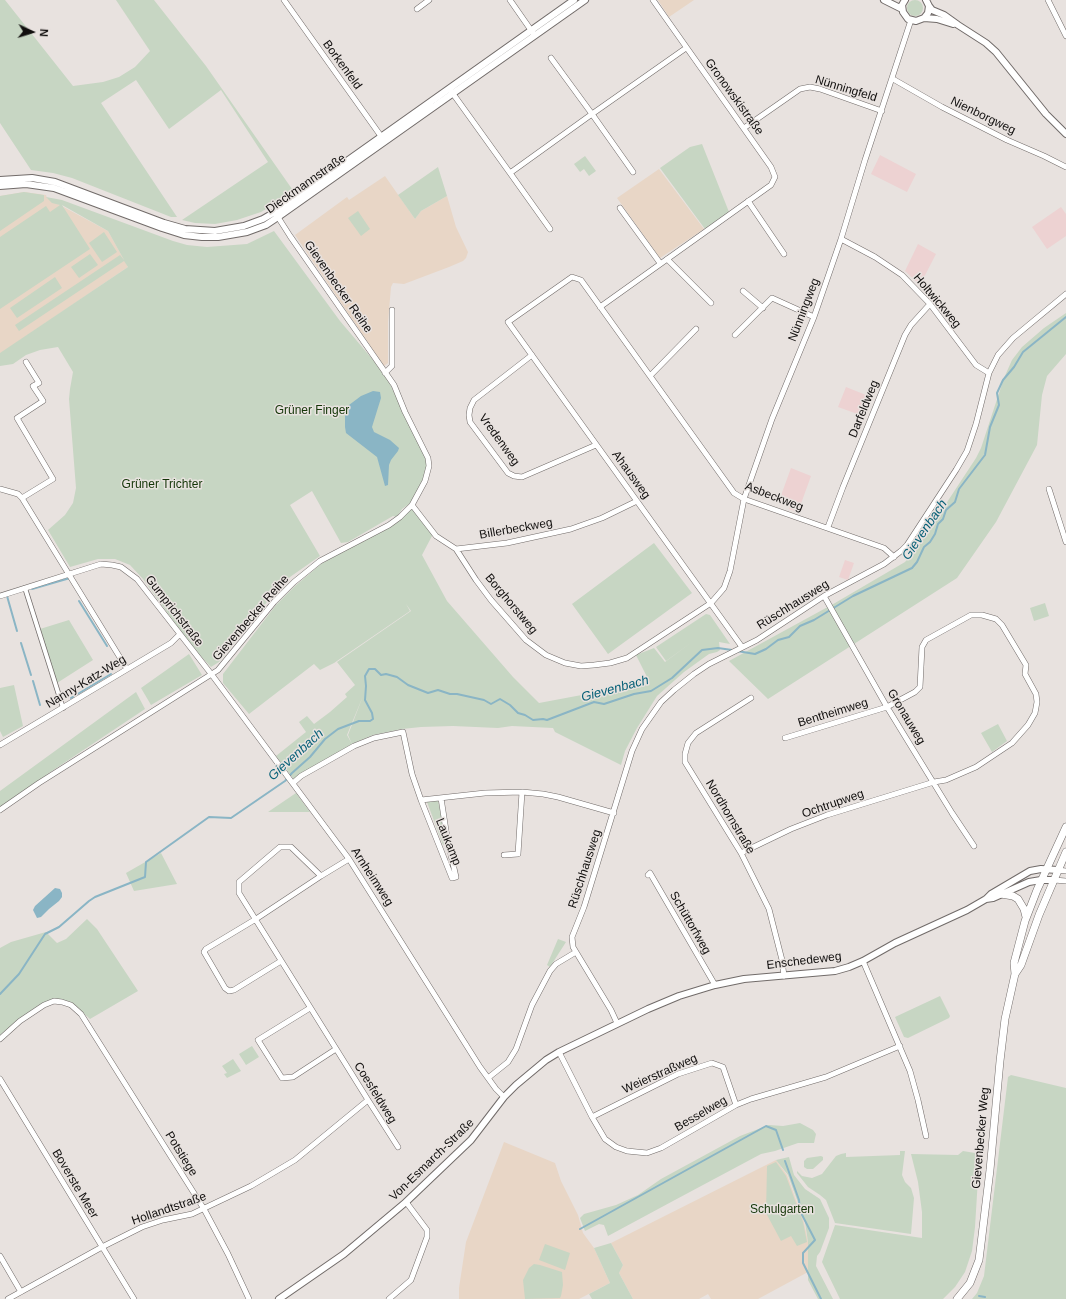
<!DOCTYPE html>
<meta charset="utf-8">
<style>
body{margin:0}
#map{position:relative;width:1066px;height:1299px;overflow:hidden;background:#e8e2df;font-family:Helvetica,sans-serif}
canvas{display:block}
.north{position:absolute;left:12px;top:12px;width:40px;height:40px;-webkit-text-stroke:3px #e8e2df;paint-order:stroke;rotate:94deg;font-size:11px;font-weight:700;line-height:16px;text-align:center;color:#110f0e}
.north::after{content:'';display:block;margin:auto;width:14px;height:18px;background:#110f0e;clip-path:polygon(50% 0,100% 100%,50% 72%,0 100%)}
</style>
<div id="map">
<canvas width="1066" height="1299"></canvas>
<div class="north">N</div>
</div>
<script>
const context = document.querySelector('canvas').getContext('2d');
context.lineJoin = 'round';
function paint(path, color) { context.fillStyle = color; context.fill(path, 'evenodd'); }
const poly = rows => new Path2D(rows.map(r => 'M' + r).join(''));
function trace(path, color, width, dash) { context.strokeStyle = color; context.lineWidth = width; context.lineCap = dash ? 'butt' : 'round'; context.setLineDash(dash || []); context.stroke(path); }
function label(font, color, halo, rows, align = 'center') {
  context.font = font + ' Helvetica,sans-serif'; context.lineWidth = 3; context.setLineDash([]); context.textBaseline = 'middle'; context.strokeStyle = halo; context.fillStyle = color; for (const [text, x, y, turn = 0] of rows) {
    context.save(); context.translate(x, y); context.rotate((+turn || 0) * Math.PI / 180); context.textAlign = isNaN(turn) ? turn : align; if (halo) context.strokeText(text, 0, 0); context.fillText(text, 0, 0); context.restore();
  }
}
const industrial = poly([
 [880,155,916,174,907,192,871,174],
 [1061,207,1066,214,1066,236,1047,249,1032,227],
 [918,244,936,254,920,285,905,271],
 [846,387,871,397,863,416,838,407],
 [791,468,811,476,798,512,789,509,790,505,779,501],
 [845,560,854,563,848,580,839,577]
]);
const education = poly([
 [658,0,694,0,669,17],
 [659,169,704,229,660,258,617,198],
 [385,176,415,219,421,211,447,196,456,227,468,252,466,258,463,261,449,267,404,284,393,283,391,287,388,322,388,363,384,366,295,235,347,197,349,200],
 [24,192,46,195,47,198,108,231,128,267,0,354,0,196],
 [504,1142,555,1163,561,1181,578,1215,583,1233,594,1248,610,1283,579,1299,459,1299,459,1288,466,1242],
 [776,1160,787,1175,804,1222,808,1242,808,1272,758,1299,711,1299,708,1294,699,1299,633,1299,619,1273,623,1265,611,1243]
]);
const green = poly([
 '907 8a8 8 0 1 1 16 0a8 8 0 1 1-16 0Z',
 [0,0,5,0,73,86,103,82,119,77,135,67,150,51,116,0,154,0,206,66,292,189,271,206,261,212,237,220,215,224,195,223,182,220,268,162,221,90,169,129,136,80,101,103,177,217,171,217,72,178,53,173,31,170,0,123],
 [702,144,729,212,705,229,660,168,690,147],
 [585,156,596,171,589,176,584,169,580,172,574,164],
 [438,167,447,196,421,211,415,219,398,195],
 [24,192,44,195,44,201,0,231,0,196],
 [46,197,62,200,173,241,187,245,207,247,247,244,274,231,340,321,385,374,426,458,427,471,412,502,402,509,397,517,393,516,348,542,341,543,312,491,290,505,320,556,290,577,271,597,219,662,211,667,193,648,143,579,130,565,115,559,98,559,70,567,48,530,65,515,73,503,76,488,69,399,70,389,73,372,58,347,40,350,26,355,13,364,0,366,0,353,128,267,124,261,19,331,15,325,120,255,124,260,108,231,62,205,90,249,0,309,0,237,46,206,50,212,60,205,52,203],
 [358,211,370,229,361,236,348,218],
 [104,232,117,252,102,262,89,243],
 [90,254,98,265,79,278,71,267],
 [55,277,62,288,17,318,10,308],
 [1066,313,1066,354,1047,376,1042,395,1037,445,996,522,957,578,768,699,729,661,835,603,905,562,917,548,976,458,981,448,1004,378,1012,360,1022,347,1044,328],
 [414,506,433,534,422,555,447,601,513,677,539,703,619,688,648,679,636,655,654,648,665,662,692,642,666,661,656,647,706,614,710,615,730,644,719,642,720,650,717,652,709,654,684,672,657,696,637,728,625,751,621,765,555,732,553,728,512,726,498,728,453,726,421,727,402,729,373,735,352,744,348,735,363,696,347,735,352,744,296,782,276,756,306,732,299,722,307,716,314,724,330,712,347,697,345,694,355,685,337,662,411,611,406,604,410,611,334,663,320,670,314,664,249,714,223,683,223,674,276,605,295,586,321,564,378,531],
 [654,543,692,593,608,654,572,604],
 [1045,603,1049,616,1034,621,1030,608],
 [69,620,93,660,57,683,40,629],
 [189,654,202,675,151,705,141,688],
 [14,685,23,726,3,737,0,731,0,688],
 [136,692,145,709,49,773,0,811,0,791],
 [998,724,1007,741,992,752,981,733],
 [296,793,310,812,268,812],
 [438,800,447,844,443,845,427,802],
 [161,853,177,884,134,891,126,873],
 [87,919,97,929,138,991,90,1019,72,1003,54,999,19,1020,0,1035,0,948,11,942,46,932,57,943,66,939],
 [558,939,566,942,550,967,547,965],
 [940,996,950,1016,949,1018,908,1038,904,1037,895,1017],
 [252,1046,259,1057,246,1065,239,1054],
 [233,1059,241,1071,227,1078,224,1074,227,1073,222,1066],
 [1011,1075,1066,1088,1066,1299,972,1299,977,1293,984,1276,1008,1077],
 [800,1123,813,1130,816,1134,814,1143,798,1143,775,1151,761,1154,673,1201,608,1236,604,1225,599,1224,585,1231,580,1218,584,1214,616,1205,638,1195,661,1179,740,1136,769,1125,783,1126],
 [900,1151,905,1151,902,1175,905,1182,911,1188,914,1198,911,1234,835,1223,826,1200,820,1195,808,1187,797,1173,797,1171,802,1176,812,1178,822,1174,836,1156,841,1154,846,1153,846,1157,900,1155],
 [963,1151,975,1153,979,1158,979,1162,975,1227,972,1251,965,1272,955,1287,943,1299,840,1299,822,1262,835,1225,922,1238,922,1212,918,1182,911,1154,958,1155],
 [821,1156,823,1157,823,1160,813,1169,807,1169,804,1167,804,1161,807,1158],
 [789,1157,794,1175,805,1189,820,1199,829,1218,829,1228,820,1252,817,1256,816,1266,833,1299,818,1299,808,1280,808,1242,805,1222,788,1175,776,1160],
 [776,1162,786,1176,803,1222,807,1242,797,1246,791,1236,781,1241,766,1213,767,1166],
 [611,1243,623,1265,619,1273,633,1299,592,1299,589,1294,610,1283,594,1248],
 [545,1244,570,1253,565,1270,539,1260],
 [534,1264,540,1265,562,1272,563,1285,561,1296,560,1298,525,1299,523,1280,529,1268]
]);
const water = poly([
 [373,391,380,392,381,398,372,427,374,432,390,440,399,448,398,451,391,460,389,465,388,485,385,486,377,457,346,433,345,427,345,413,349,405,361,396],
 [55,888,60,889,62,893,62,897,59,901,49,909,41,917,37,918,33,910,35,906]
]);
const stream = poly([
 [32,589,70,578],
 [7,596,17,631],
 [79,601,107,646],
 [21,643,31,675],
 [737,651,755,654,766,649,778,640,789,637,800,626,814,620,853,596,912,568,917,562,924,547,930,542,935,534,938,524,943,519,946,510,955,502,959,489,985,455,990,427,999,405,997,393,1003,380,1014,367,1023,352,1066,317],
 [33,681,40,705],
 [71,698,111,674],
 [0,994,19,974,45,934,59,927,89,901,95,897,145,877,146,862,209,817,231,818,285,781,292,773,310,757,325,739,338,729,359,721,370,721,373,719,372,713,365,700,366,686,365,676,369,669,375,669,381,675,386,674,397,677,408,685,428,693,438,690,450,694,457,694,484,700,491,704,500,699,510,705,518,713,525,715,533,720,543,719,547,720,594,702,604,704,634,694,651,691,672,678,702,650,718,648,732,650],
 [785,1161,799,1200,800,1211,815,1240,803,1253,803,1263,821,1299],
 [580,1229,766,1126,776,1130,783,1150],
 [979,1296,985,1297]
]);
const pedestrian = poly([
 [25,588,63,708]
]);
const minor = poly([
 [284,0,383,139],
 [510,0,533,33],
 [1048,0,1066,36],
 [417,9,429,0],
 [893,79,942,107,1007,140,1044,156,1066,167],
 [451,91,510,173,592,114,551,58],
 [744,128,800,89,810,87,820,89,882,111],
 [633,172,592,114,686,48],
 [510,173,550,229],
 [748,201,784,254],
 [620,208,660,263],
 [841,239,875,257,902,275,930,304,976,365,989,373],
 [667,259,711,303],
 [743,291,763,308],
 [600,307,771,185,775,177,771,167,653,0],
 [735,335,772,298,814,317],
 [532,355,474,400,470,408,469,415,470,422,508,473,514,476,522,477,596,445],
 [385,373,392,366,392,310],
 [650,376,696,329],
 [0,489,18,494,22,498,127,669],
 [1049,489,1066,542],
 [22,498,53,479,17,418,43,401,33,386,39,383,26,362],
 [412,505,436,536,456,549,507,543,571,529,602,518,637,501],
 [828,527,843,487,905,335,911,325,930,304],
 [456,549,476,580,491,600,526,640,546,655,565,663,581,666,594,665,610,663,627,658,711,603,724,588,730,571,744,499,772,419,814,317,841,239,865,160,911,20],
 [0,596,101,564,112,565,121,567,137,579,212,675,349,859,480,1067,496,1089,504,1097],
 [824,596,887,707,952,813,974,846],
 [742,647,508,322,572,277,581,280,734,493,744,499,884,548,894,557],
 [751,698,696,733,688,743,685,754,685,762,741,853,769,909,782,960,784,976],
 [0,745,171,643,180,634],
 [293,783,301,776,354,746,374,738,403,732,412,774,421,800,452,878,456,877,447,837,441,798],
 [421,800,485,793,522,792,543,794,558,797,614,813],
 [0,810,39,783,218,670,274,602,294,582,320,561,389,525,400,517,412,505,425,481,429,466,428,458,405,412,394,385,290,236,276,214],
 [741,853,791,829,827,815,934,782,946,780,976,767,1012,743,1028,725,1035,713,1037,702,1036,694,1025,674,1026,665,1002,625,996,619,982,615,971,615,926,640,922,647,920,687,915,692,887,707,785,738],
 [504,855,518,854,522,792],
 [349,859,321,876,291,847,280,847,239,882,239,893,368,1100,398,1147],
 [1058,870,1066,871],
 [648,875,650,873,715,985],
 [1054,880,1066,881],
 [281,961,234,990,229,991,225,988,204,952,206,949,256,919,321,876],
 [863,961,910,1071,918,1100,926,1136],
 [310,1008,258,1040,282,1078,293,1077,336,1049],
 [617,1023,611,1010,573,947,572,937,584,907,632,751,642,729,661,702,674,690,694,674,709,664,757,640,824,596,884,564,901,551,907,545,956,470,967,451,976,424,989,373,998,355,1013,338,1066,294],
 [0,1039,20,1021,44,1005,54,1001,62,1002,71,1005,81,1014,204,1209,228,1254,249,1299],
 [559,1052,592,1117,605,1139,616,1147,627,1151,647,1153,661,1148,736,1105,751,1099,826,1077,900,1046],
 [488,1078,508,1062,516,1049,532,1005,550,971,556,964,576,952],
 [0,1079,134,1299],
 [592,1117,678,1074,712,1063,723,1067,736,1105],
 [0,1256,21,1292],
 [8,1299,102,1247,142,1227,163,1220,192,1214,251,1186,295,1160,368,1100],
 [389,1299,411,1280,427,1237,427,1230,406,1202]
]);
const tertiary = poly([
 [884,0,902,9],
 [905,0,902,5,903,12,908,19,916,21,924,18,928,13,929,6,926,0],
 [929,6,932,10,944,15,958,25,986,43,996,52,1046,114,1066,134],
 [924,18,937,19,953,24],
 [0,180,32,178,55,182,164,223,185,229,215,231,244,226,263,219,275,212,574,0],
 [0,186,26,184,54,188,162,228,184,235,202,237,218,237,247,232,266,225,278,217,585,0],
 [986,899,993,898,1029,882,1041,880,1054,880],
 [279,1299,344,1254,406,1202,471,1140,504,1097,516,1085,546,1060,559,1052,648,1009,679,996,715,985,744,979,835,971,849,967,863,961,895,943,967,910,986,899,991,894,1030,871,1041,869,1058,870]
]);
const secondary = poly([
 [1001,894,1013,896,1018,899,1024,909,1026,917],
 [1015,974,1021,965,1039,915,1066,852],
 [957,1299,970,1283,979,1260,990,1170,1000,1061,1005,1019,1015,974,1014,963,1025,921,1037,890,1066,827]
]);
const streetNames = [
 ["Borkenfeld",342,65,54],
 ["Nünningfeld",846,89,17],
 ["Gronowskistraße",734,97,54],
 ["Nienborgweg",983,116,26],
 ["Dieckmannstraße",306,184,-35],
 ["Gievenbecker Reihe",338,287,55],
 ["Holtwickweg",937,301,50],
 ["Nünningweg",804,310,-69],
 ["Darfeldweg",864,409,-68],
 ["Vredenweg",499,440,54],
 ["Ahausweg",631,475,54],
 ["Asbeckweg",774,497,21],
 ["Billerbeckweg",516,529,-10],
 ["Borghorstweg",511,604,50],
 ["Rüschhausweg",793,605,-32],
 ["Gumprichstraße",174,611,52],
 ["Gievenbecker Reihe",251,618,-49],
 ["Nanny-Katz-Weg",86,682,-31],
 ["Bentheimweg",833,713,-17],
 ["Gronauweg",906,717,59],
 ["Ochtrupweg",833,804,-19],
 ["Nordhornstraße",730,817,59],
 ["Laukamp",448,842,68],
 ["Rüschhausweg",585,869,-72],
 ["Arnheimweg",372,877,57],
 ["Schüttorfweg",690,923,60],
 ["Enschedeweg",804,961,-7],
 ["Weierstraßweg",660,1074,-24],
 ["Coesfeldweg",375,1093,58],
 ["Besselweg",701,1114,-30],
 ["Gievenbecker Weg",981,1138,-85],
 ["Potstiege",181,1154,58],
 ["Von-Esmarch-Straße",432,1160,-44],
 ["Boverste Meer",75,1184,59],
 ["Hollandtstraße",169,1209,-19]
];
const parkNames = [
 ["Grüner Finger",312,411],
 ["Grüner Trichter",162,485],
 ["Schulgarten",782,1210]
];
const waterNames = [
 ["Gievenbach",925,530,-56],
 ["Gievenbach",615,689,-15],
 ["Gievenbach",296,755,-42]
];
paint(industrial, '#edd2d2');
paint(education, '#e8d6c6');
paint(green, '#c7d6c3');
paint(water, '#8ab5c5');
trace(stream, '#8ab5c5', 2);
trace(pedestrian, '#716b69', 5.5);
trace(minor, '#716b69', 6);
trace(tertiary, '#716b69', 8);
trace(secondary, '#716b69', 8);
trace(pedestrian, '#fff', 4);
trace(minor, '#fff', 5);
trace(tertiary, '#fff', 6);
trace(secondary, '#fff', 7);
label('12px', '#110f0e', '#e8e2df', streetNames);
label('12px', '#133507', '#e8e2df', parkNames);
label('italic 13px', '#086178', '#e8e2df', waterNames);
</script>
